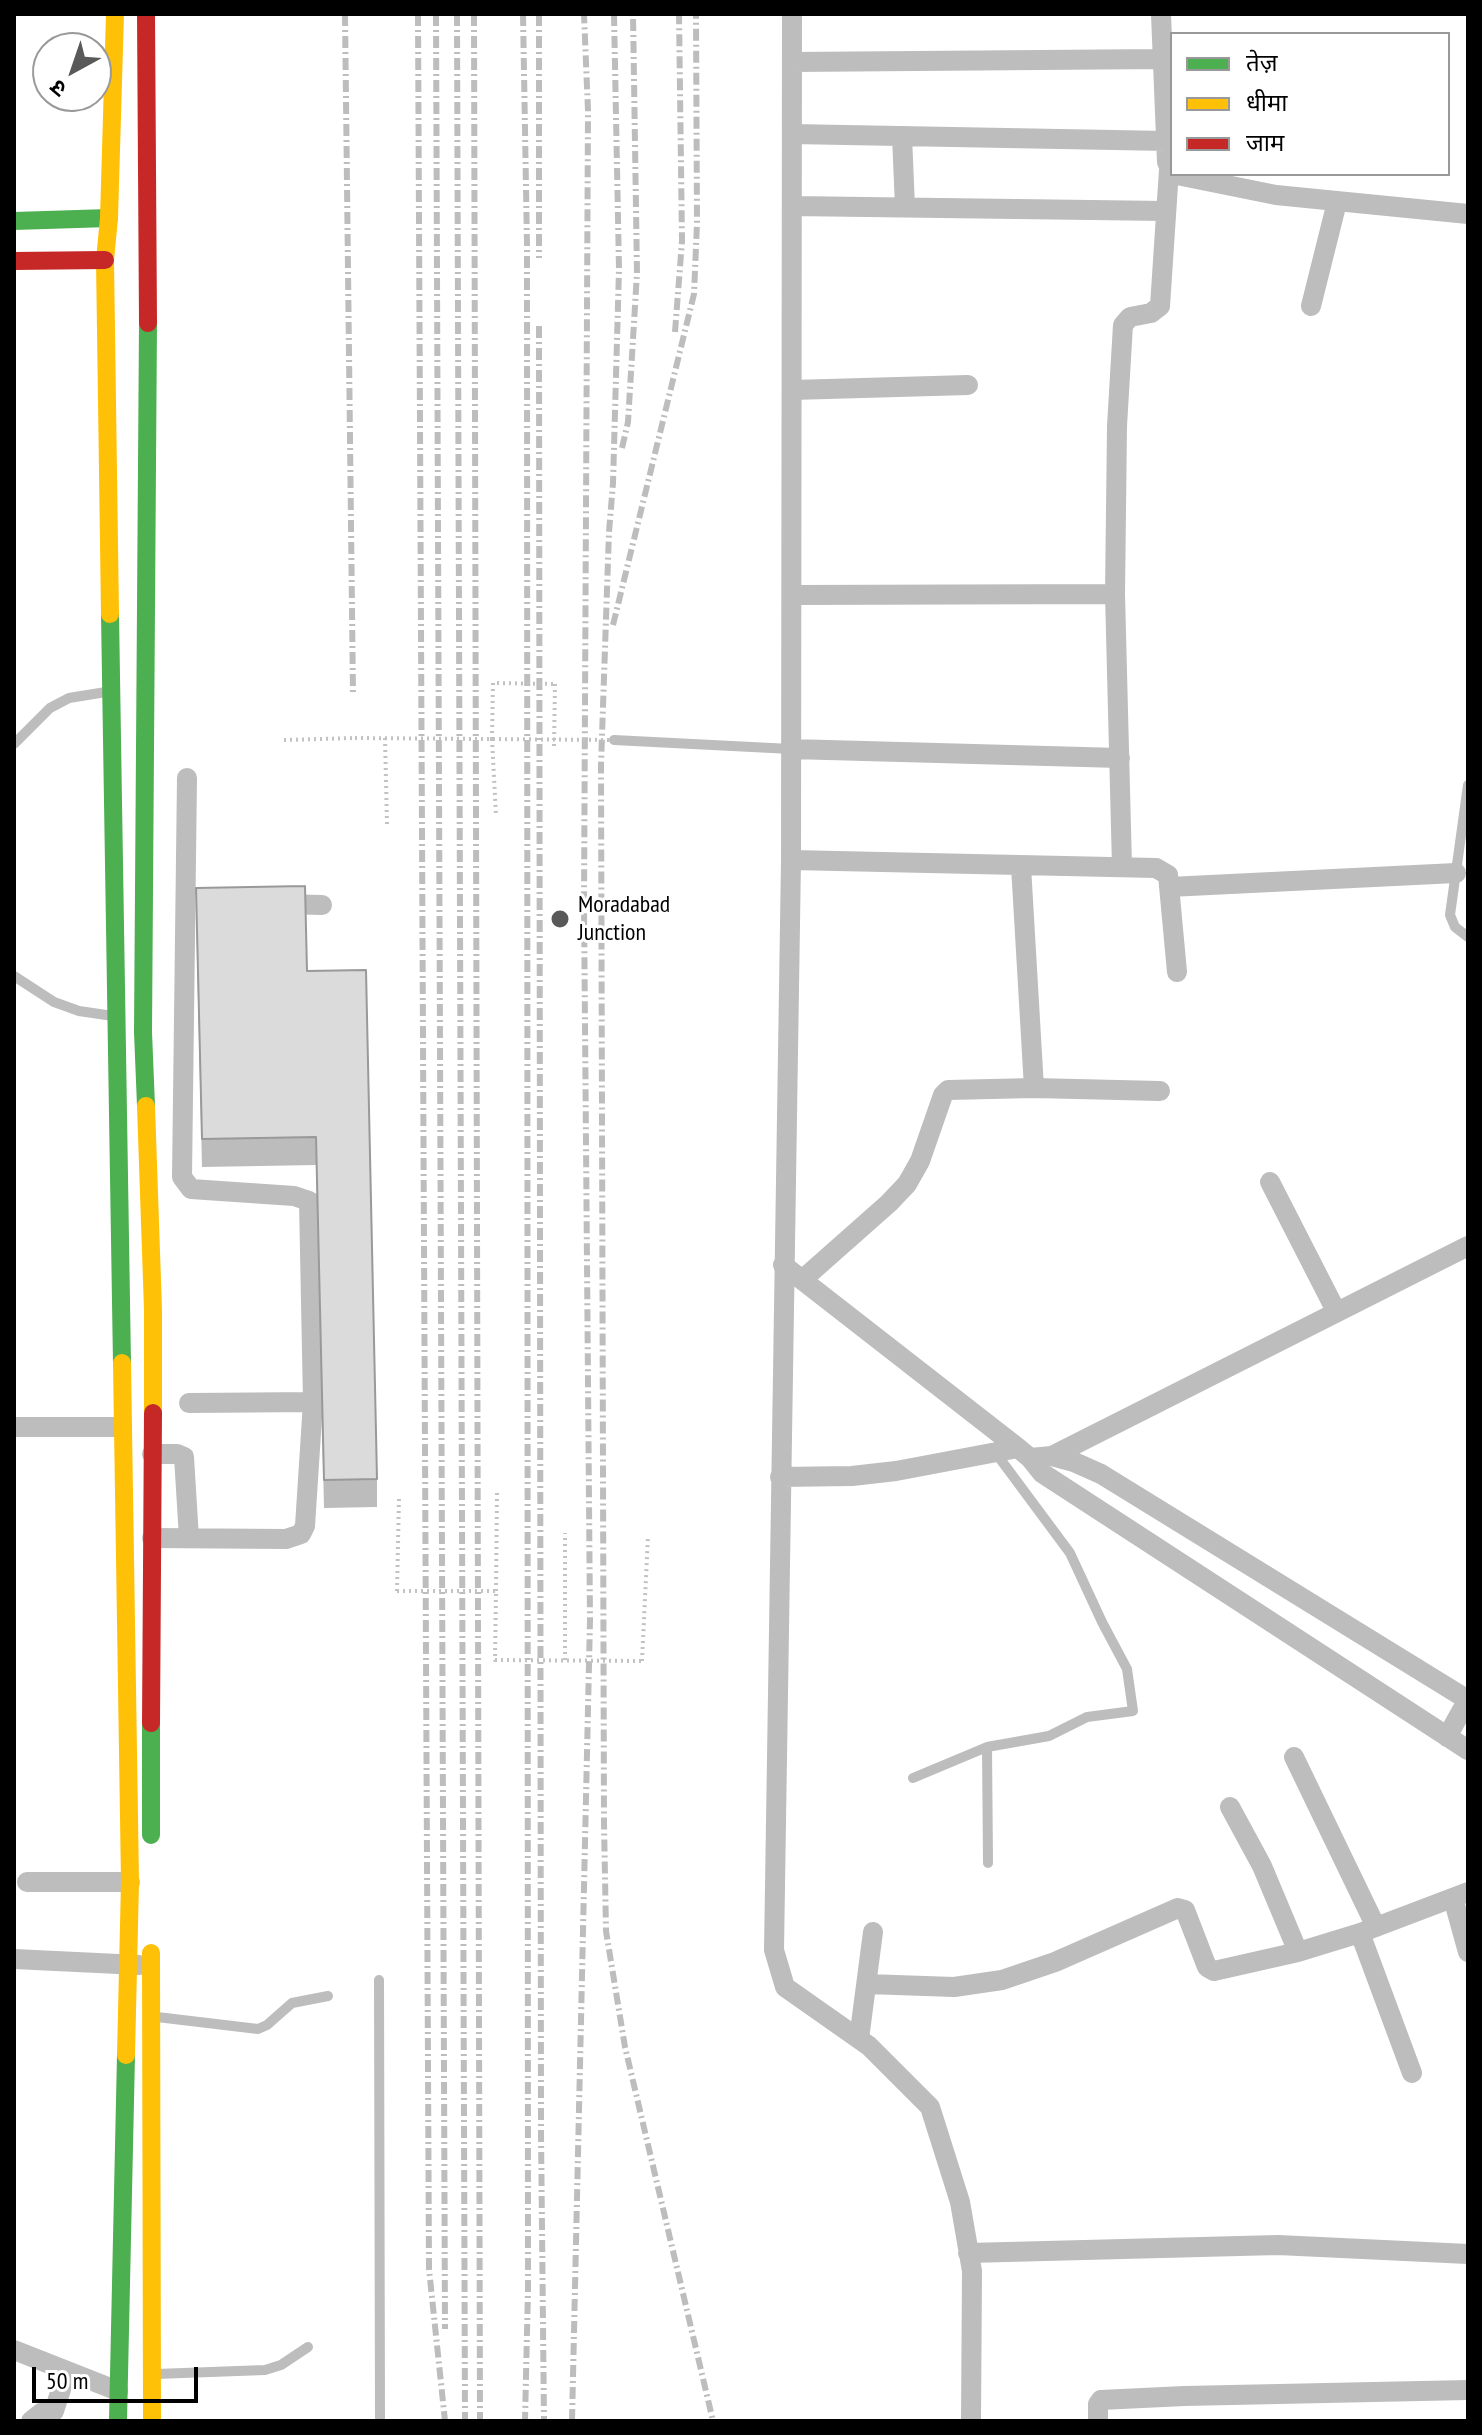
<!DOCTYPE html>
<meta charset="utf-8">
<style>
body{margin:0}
#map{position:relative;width:1482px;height:2435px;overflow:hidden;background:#fff;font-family:"PT Sans Narrow","Noto Sans Devanagari",sans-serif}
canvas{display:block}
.frame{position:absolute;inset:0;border:16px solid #000;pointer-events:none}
.legend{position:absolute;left:1170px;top:32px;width:280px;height:144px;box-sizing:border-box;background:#fff;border:2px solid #999;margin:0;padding:10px 14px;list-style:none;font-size:24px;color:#000}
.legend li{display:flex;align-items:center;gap:16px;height:40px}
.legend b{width:40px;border:2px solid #999}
.north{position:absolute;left:32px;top:32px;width:80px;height:80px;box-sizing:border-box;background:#fff;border:2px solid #999;border-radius:50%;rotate:220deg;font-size:22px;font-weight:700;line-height:32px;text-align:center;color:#000}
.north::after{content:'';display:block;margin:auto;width:28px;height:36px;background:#595959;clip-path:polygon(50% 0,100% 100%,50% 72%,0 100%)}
.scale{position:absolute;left:32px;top:2367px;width:166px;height:36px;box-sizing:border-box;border:4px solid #000;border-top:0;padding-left:10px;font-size:24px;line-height:28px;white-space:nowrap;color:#000;-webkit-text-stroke:6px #fff;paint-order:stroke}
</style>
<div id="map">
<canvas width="1482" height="2435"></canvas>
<div class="frame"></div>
<ul class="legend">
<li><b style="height:10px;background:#4caf50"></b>तेज़</li>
<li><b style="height:10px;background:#ffc107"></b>धीमा</li>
<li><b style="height:10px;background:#c62828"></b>जाम</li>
</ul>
<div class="north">उ</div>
<div class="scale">50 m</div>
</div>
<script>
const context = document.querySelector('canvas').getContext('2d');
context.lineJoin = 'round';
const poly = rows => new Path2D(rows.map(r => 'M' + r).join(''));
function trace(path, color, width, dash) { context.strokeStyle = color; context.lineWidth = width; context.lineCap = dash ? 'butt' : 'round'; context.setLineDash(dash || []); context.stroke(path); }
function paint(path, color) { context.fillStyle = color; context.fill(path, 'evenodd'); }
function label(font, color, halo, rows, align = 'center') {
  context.font = font + ' "PT Sans Narrow",sans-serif'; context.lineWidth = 6; context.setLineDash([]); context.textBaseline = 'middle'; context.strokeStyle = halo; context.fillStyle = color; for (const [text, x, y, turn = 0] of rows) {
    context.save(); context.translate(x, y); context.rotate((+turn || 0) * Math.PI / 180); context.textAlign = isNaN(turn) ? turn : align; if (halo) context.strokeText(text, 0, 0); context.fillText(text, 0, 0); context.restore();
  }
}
const path = poly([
 [385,738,387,824],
 [492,739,496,815],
 [284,740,355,738],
 [554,746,555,684],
 [397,1591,399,1497],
 [496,1591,497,1490],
 [565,1660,565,1533],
 [642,1661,648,1536]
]);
const lane = poly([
 [614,740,791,749],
 [14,744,50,708,69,698,106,692],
 [1468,785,1450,915,1455,927,1468,937],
 [14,976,54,1002,79,1011,113,1016],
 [987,1747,988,1863],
 [913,1778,987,1747,1049,1736,1087,1717,1133,1711,1127,1669,1102,1622,1070,1553,995,1452],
 [379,1980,380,2421],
 [157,2017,258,2029,267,2025,292,2003,328,1996],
 [156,2374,265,2370,281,2365,308,2347]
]);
const street = poly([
 [792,14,791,860,774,1950,785,1987,869,2046,930,2107,960,2202,972,2271,971,2421],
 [1161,14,1167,162,1172,174],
 [792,62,1163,59],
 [792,134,1167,141],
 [902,136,905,207],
 [1172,174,1276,195,1468,214],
 [792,206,1165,211],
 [1311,306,1337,202],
 [792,390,968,385],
 [793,595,1115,594],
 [791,749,1120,758],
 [187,778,182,1177,191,1189,294,1196,309,1201,313,1402],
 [791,860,1156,868,1168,875,1177,972],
 [1021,866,1034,1088],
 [1122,867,1115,594,1117,426,1123,325,1130,317,1151,313,1160,306,1169,170],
 [1169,887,1456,873],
 [281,904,322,905],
 [1270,1182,1336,1311],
 [783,1265,1018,1448,1030,1458,1042,1473,1468,1750],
 [802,1280,889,1203,907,1184,920,1161,943,1095,948,1090,1034,1088,1160,1091],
 [14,1427,121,1427],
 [152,1454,177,1454,184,1457,189,1538],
 [1052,1456,1468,1246],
 [1030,1458,1052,1456,1074,1462,1101,1474,1468,1700],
 [780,1477,852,1476,896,1471,1018,1448],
 [152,1538,286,1539,301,1534,305,1526,313,1402,189,1403],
 [1447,1737,1468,1699],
 [1294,1757,1376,1927],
 [1230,1807,1262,1866,1298,1952],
 [27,1882,130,1882],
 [1453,1898,1468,1952],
 [1360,1933,1412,2073],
 [14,1959,139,1965],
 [867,1984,954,1987,1002,1980,1055,1962,1178,1908,1185,1910,1207,1967,1214,1971,1298,1952,1360,1933,1468,1892],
 [859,2039,873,1932],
 [968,2253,1278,2245,1468,2254],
 [14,2350,118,2391],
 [31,2421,41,2413,54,2411,67,2371],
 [1098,2421,1098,2404,1101,2400,1184,2396,1468,2390]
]);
const fast = poly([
 [14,221,109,218],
 [110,614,122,1363],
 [146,1106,143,1032,148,323],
 [151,1835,151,1723],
 [118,2421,126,2055]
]);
const slow = poly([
 [110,614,105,260,109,218,115,14],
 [146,1106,153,1310,153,1413],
 [122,1363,130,1882,126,2055],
 [151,1953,152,2421]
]);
const jam = poly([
 [146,14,148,323],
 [14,261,105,260],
 [151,1723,153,1413]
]);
const rail = poly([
 [345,14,353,694],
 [418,14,429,2269,445,2421],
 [436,14,445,2329],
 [457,14,465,2421],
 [474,14,480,2421],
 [523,14,527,245,528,2289,525,2421],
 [539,14,539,258],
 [614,14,619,269,613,483,609,532,601,765,604,1823,606,1931,625,2047,713,2421],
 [539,326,541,2132,544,2421],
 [675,332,682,241,679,14],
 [622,448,628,422,637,273,633,14],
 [613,625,694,294,697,223,696,14],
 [572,2421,590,1620,584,904,588,111,584,14]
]);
const pathBridge = poly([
 [355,738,614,740],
 [492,739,493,683,555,684],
 [397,1591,496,1591,495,1660,642,1661]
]);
const wall = poly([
 [196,916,307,971,377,1479,377,1507,324,1508,316,1165,202,1167]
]);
const building = poly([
 [305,886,307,971,366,970,377,1479,324,1480,316,1137,202,1139,196,888,305,886]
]);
const markers = [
 [560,919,10,"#595959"]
];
const poiNames = [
 ["Moradabad",578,905],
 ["Junction",578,933]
];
trace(path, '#c2c2c2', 4, [2, 4]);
trace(lane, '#bdbdbd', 10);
trace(street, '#bdbdbd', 20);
trace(fast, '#4caf50', 18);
trace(slow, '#ffc107', 18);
trace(jam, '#c62828', 18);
trace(rail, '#bdbdbd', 6, [12, 4, 2, 4]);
trace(pathBridge, '#c2c2c2', 4, [2, 4]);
paint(wall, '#bcbcbc');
paint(building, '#dbdbdb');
trace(building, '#999', 2);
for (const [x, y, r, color] of markers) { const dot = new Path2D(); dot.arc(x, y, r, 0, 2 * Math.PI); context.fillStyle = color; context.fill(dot); trace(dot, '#fff', 3); }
label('24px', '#000', '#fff', poiNames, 'left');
</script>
